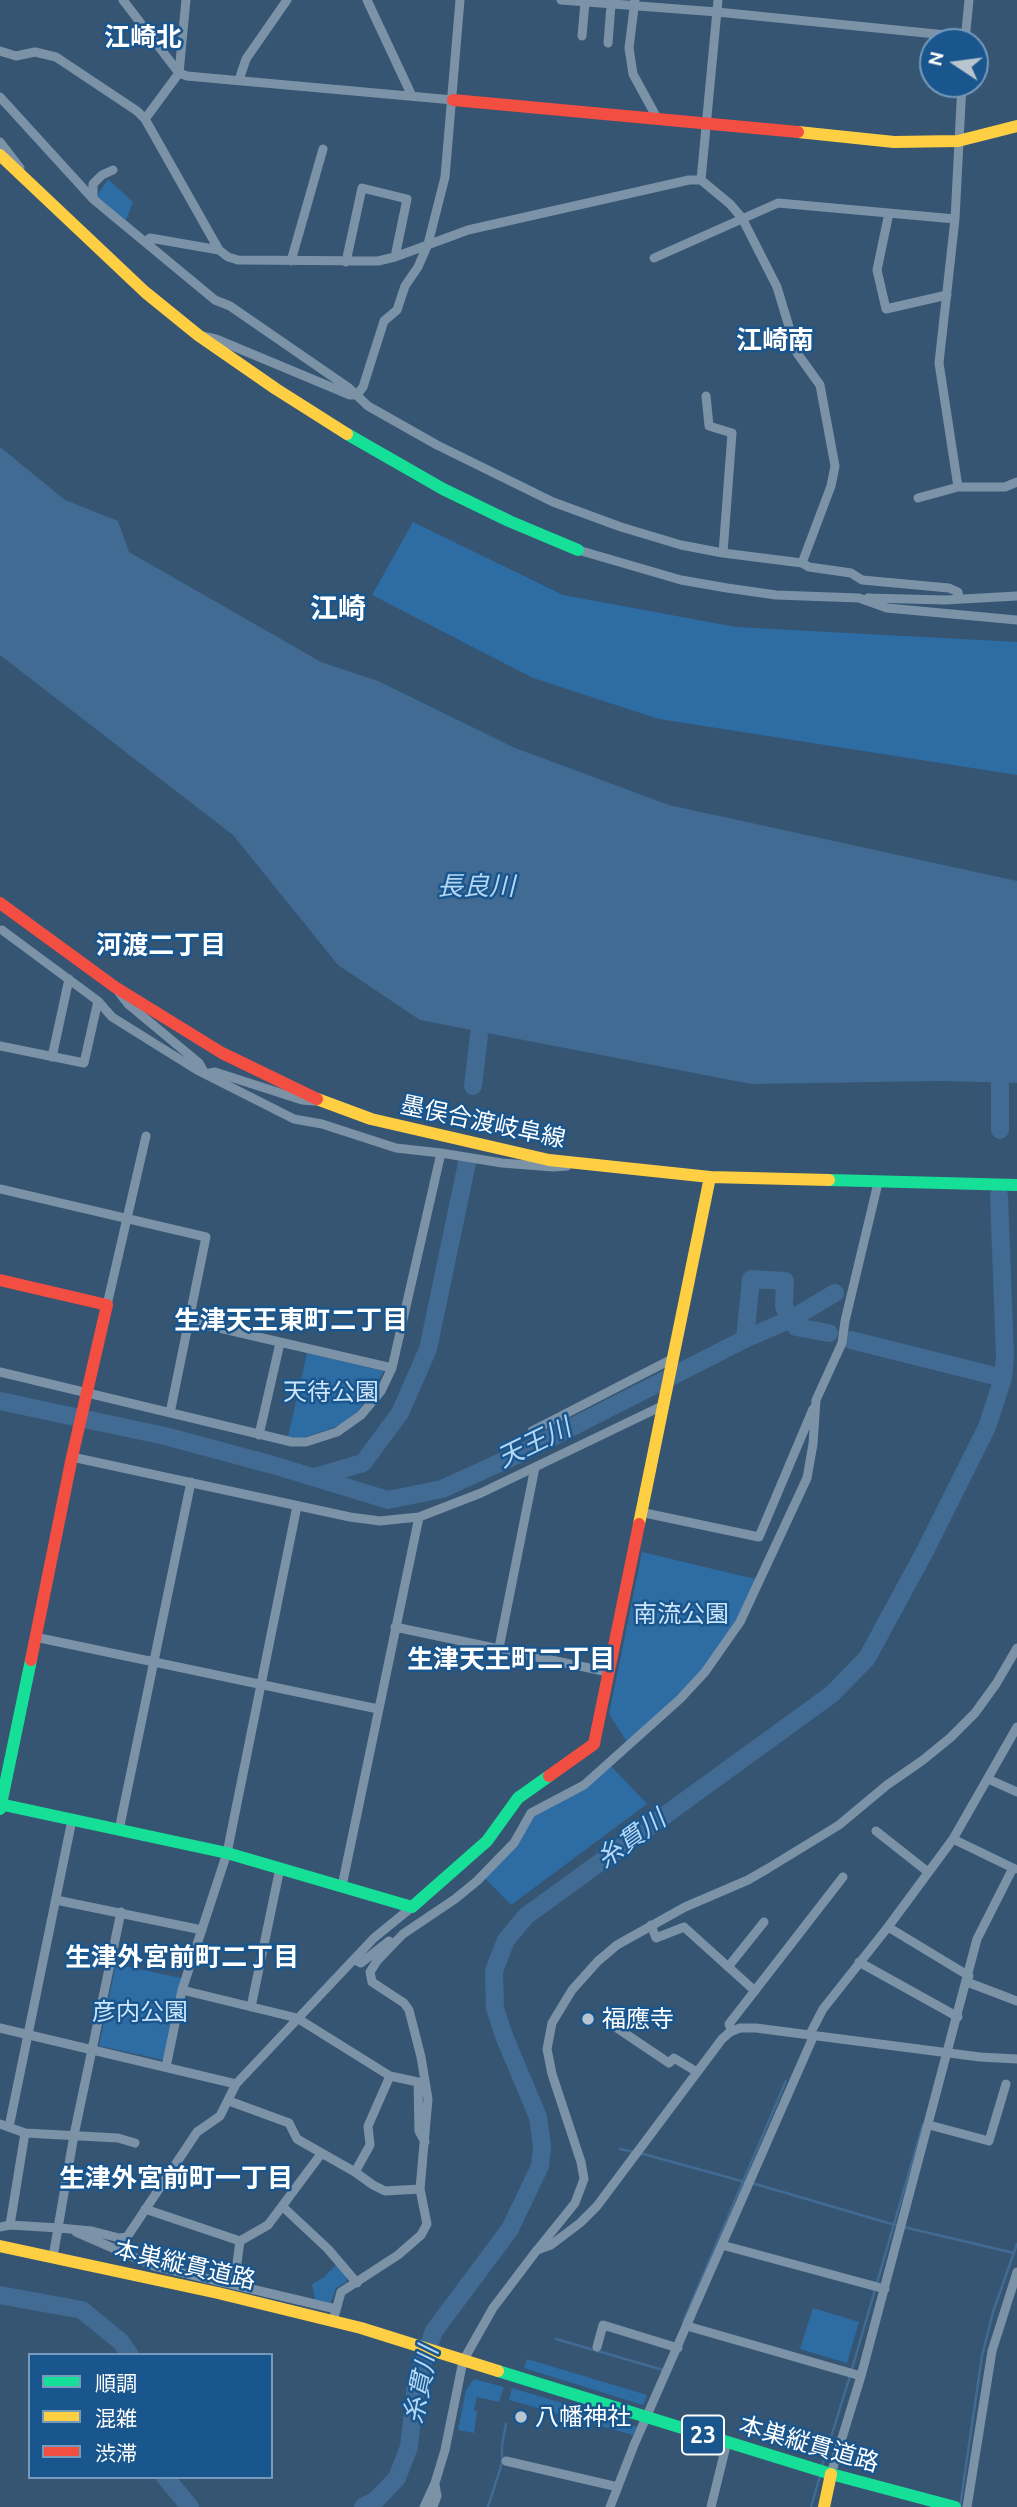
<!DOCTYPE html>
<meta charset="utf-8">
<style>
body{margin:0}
#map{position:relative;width:1017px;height:2507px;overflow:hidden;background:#355573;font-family:Ubuntu,"Noto Sans JP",sans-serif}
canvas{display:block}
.legend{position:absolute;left:28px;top:2353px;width:245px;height:126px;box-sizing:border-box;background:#1a568e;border:2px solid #769abb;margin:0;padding:9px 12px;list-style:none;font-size:21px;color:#fff}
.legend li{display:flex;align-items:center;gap:14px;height:35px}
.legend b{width:35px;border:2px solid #769abb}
.north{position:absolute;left:919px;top:28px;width:70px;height:70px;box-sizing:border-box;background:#1a568e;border:2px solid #769abb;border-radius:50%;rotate:283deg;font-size:19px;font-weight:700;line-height:28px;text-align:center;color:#fff}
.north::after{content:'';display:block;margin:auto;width:24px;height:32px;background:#b8c4ce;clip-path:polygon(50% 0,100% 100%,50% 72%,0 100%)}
</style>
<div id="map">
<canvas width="1017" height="2507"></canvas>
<ul class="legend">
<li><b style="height:9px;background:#16e098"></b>順調</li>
<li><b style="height:9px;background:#ffcf43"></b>混雑</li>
<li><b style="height:9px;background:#f24e42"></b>渋滞</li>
</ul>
<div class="north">N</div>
</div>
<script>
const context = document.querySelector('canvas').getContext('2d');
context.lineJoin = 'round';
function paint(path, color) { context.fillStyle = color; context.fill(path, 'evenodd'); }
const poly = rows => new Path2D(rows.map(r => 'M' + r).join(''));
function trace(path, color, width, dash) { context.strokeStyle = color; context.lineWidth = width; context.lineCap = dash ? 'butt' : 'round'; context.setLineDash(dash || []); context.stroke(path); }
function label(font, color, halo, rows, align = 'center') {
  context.font = font + ' Ubuntu,"Noto Sans JP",sans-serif'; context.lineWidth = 5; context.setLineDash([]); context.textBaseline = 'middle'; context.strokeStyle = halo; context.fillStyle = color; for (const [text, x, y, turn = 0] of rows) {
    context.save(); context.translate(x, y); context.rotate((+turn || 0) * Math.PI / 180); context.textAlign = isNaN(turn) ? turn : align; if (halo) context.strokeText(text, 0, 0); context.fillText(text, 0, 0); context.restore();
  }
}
const green = poly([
 [108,179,133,202,126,220,96,197],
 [413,522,563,595,736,627,1017,642,1017,775,659,719,533,678,372,595],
 [307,1353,384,1371,358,1411,344,1424,302,1438,288,1437],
 [642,1552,755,1579,744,1609,704,1668,672,1703,627,1742,609,1714],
 [611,1766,647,1804,511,1905,485,1878,516,1845,530,1819,588,1785],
 [116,1964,181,1978,164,2060,99,2046],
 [337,2264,347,2277,346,2282,336,2288,330,2305,315,2300,312,2284,323,2278],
 [813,2308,859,2322,847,2363,800,2349],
 [527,2359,647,2395,643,2405,524,2368],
 [474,2379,504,2387,499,2402,477,2397,474,2410,477,2412,474,2433,458,2430,466,2390],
 [512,2388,582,2409,637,2427,633,2435,509,2400]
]);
const water = poly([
 [0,447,65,500,118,521,129,552,321,662,378,681,515,748,669,805,1017,881,1017,1083,941,1081,751,1084,420,1020,338,965,233,835,0,655]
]);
const stream = poly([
 [620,2149,634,2152],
 [640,2153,745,2182],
 [752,2183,895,2225,1014,2253],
 [683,2322,786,2081],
 [556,2339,663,2370],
 [852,2369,923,2124],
 [822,2466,850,2376],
 [488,2507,502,2463,502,2445,506,2424],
 [811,2507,820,2476],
 [960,2507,982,2356,993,2312,1017,2244]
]);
const river = poly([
 [473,1086,482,1010],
 [1000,1130,1000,1059],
 [745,1339,751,1279,785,1281,784,1307,796,1327,829,1333],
 [851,1340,1003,1378],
 [0,1401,165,1436,273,1465,388,1500,442,1489,521,1453,745,1339,791,1319,835,1293],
 [315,1477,363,1463,400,1413,428,1349,467,1163],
 [0,2295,82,2310,121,2342,130,2355],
 [165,2477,190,2507],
 [363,2507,376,2500,397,2478,409,2447,416,2384,434,2331,510,2229,540,2166,542,2146,538,2117,504,2036,495,2008,494,1971,506,1940,526,1916,832,1694,867,1658,924,1553,987,1427,1003,1378,1005,1357,999,1195]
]);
const street = poly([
 [123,0,179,73,187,76,453,100],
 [367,0,412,96],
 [561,0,717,12,966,37],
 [635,0,629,48,633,74,657,118],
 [582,36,585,2],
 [965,40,969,0],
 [608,43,611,5],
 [0,51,16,56,35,52,56,57,137,111,145,119,219,250,228,257,238,260,378,261,395,257,468,230,689,180,701,180,730,204,742,218,777,287,797,353,820,385,835,466,831,486,802,563],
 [239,80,246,59,287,0],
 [0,97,93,199,215,300,230,306,349,388,368,406,437,445,553,502,621,527,681,545,723,553,802,563,809,567,851,573,862,580,949,588,958,592,959,599],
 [145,119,179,73,186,0],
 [0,142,20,168],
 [701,180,718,0],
 [93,199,93,184,102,175,113,170],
 [889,213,877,270,886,309,947,295],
 [145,242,150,238,219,250],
 [654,258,778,203,955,219],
 [291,261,323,149],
 [346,262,362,188,407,199,395,257],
 [202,336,216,339,350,395,357,395],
 [357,395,363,387,384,321,397,310,405,286,418,267,428,244,445,177,460,0],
 [706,396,709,426,732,433,723,553],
 [958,487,939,363,955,219,962,84],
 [918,498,958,487,1005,487,1017,482],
 [578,550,681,580,727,588,776,595,859,598,887,608,1017,620],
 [868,598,945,600,1017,596],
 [2,930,98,1001],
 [118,991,128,1004,199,1063,205,1074,215,1072,302,1100,314,1101],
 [0,1046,84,1063,98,1001,112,1017,197,1070,294,1119,322,1124,396,1148,441,1153],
 [52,1057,69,979],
 [0,1189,206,1237,170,1413],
 [107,1305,146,1136],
 [189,1321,392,1368],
 [0,1372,292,1442,306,1442,337,1432,361,1415,381,1391,392,1368,441,1153,502,1163,553,1167,567,1166],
 [532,1431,672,1359],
 [259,1435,280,1343],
 [72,1457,350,1517,380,1521,399,1519,419,1517,481,1493,662,1406],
 [640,1512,759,1537,813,1409],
 [395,1627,608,1672],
 [35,1637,378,1709],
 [499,1648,535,1467],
 [988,1779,1017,1792],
 [119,1830,191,1482],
 [876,1831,928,1872],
 [953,1839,1015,1869],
 [342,1886,419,1517],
 [56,1900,202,1930],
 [651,1925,656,1938,684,1927,755,1991],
 [888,1927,969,1976],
 [354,1959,361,1963,389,1941],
 [859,1962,958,2017],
 [728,1967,764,1922],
 [967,1982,1017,2001],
 [182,1990,297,2018,390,2076,418,2082,419,2131,425,2142],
 [251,2007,280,1868],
 [614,2026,669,2063,674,2058,697,2072],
 [0,2028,236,2084,374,1938,412,1907],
 [732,2031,729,2024,843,1877],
 [810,2034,823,2009,888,1927,953,1839,1017,1727],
 [166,2067,182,1990,227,1853,297,1506],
 [229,2101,289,2123,297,2139,355,2172,373,2185,385,2191,420,2189],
 [0,2124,25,2133,118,2138,135,2143],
 [929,2125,989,2141,1006,2084],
 [9,2127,72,1820],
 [355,2172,370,2145,368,2126,390,2076],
 [282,2206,328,2249,357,2283],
 [145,2209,240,2241,268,2225,321,2154],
 [10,2225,25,2133],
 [0,2227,10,2225,59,2228,92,2231,119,2238,127,2237,197,2132,220,2116,236,2084],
 [76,2232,154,2266,336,2309],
 [722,2245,885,2289],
 [538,2249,575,2203,584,2179,581,2162,552,2074,547,2049,552,2023,572,1990,598,1961,617,1945,685,1907,748,1880,767,1869,839,1825,887,1785,923,1760,950,1738,975,1713,996,1684,1017,1648],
 [53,2257,74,2135,121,1912],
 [234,2285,240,2241],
 [333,2321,341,2292,398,2255,421,2235,427,2224,420,2189,428,2099,421,2057,409,2010,404,2003,372,1982,370,1972,377,1961,403,1934,455,1899,477,1881,514,1843,531,1813,584,1785,680,1699,705,1672,740,1622,807,1478,813,1444,816,1400,842,1343,845,1321,878,1183],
 [687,2326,861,2376],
 [597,2347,603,2325,678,2348],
 [506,2461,618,2487],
 [831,2474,861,2376,977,1939,1013,1868],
 [424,2507,435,2483,445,2450,463,2361,493,2308,537,2250,551,2245,580,2223,597,2206,722,2039,730,2032,740,2028,756,2028,980,2057,1017,2059],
 [433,2507,437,2496,435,2485],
 [610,2507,634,2445,814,2035],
 [711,2507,727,2442],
 [967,2507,992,2351,1017,2272]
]);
const fast = poly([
 [347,434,443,489,509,521,578,550],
 [829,1180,1017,1185],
 [0,1804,227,1853,412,1907,487,1841,518,1798,549,1776],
 [0,1809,31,1660],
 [498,2371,831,2474,955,2507]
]);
const slow = poly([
 [798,132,894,142,958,141,1017,126],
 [0,155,145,292,198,335,276,389,347,434],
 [317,1099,371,1119,549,1160,710,1177,829,1180],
 [639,1524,710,1177],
 [0,2246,218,2293,361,2328,498,2371],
 [824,2507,831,2474]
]);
const jam = poly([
 [453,100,798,132],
 [0,903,115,987,222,1053,317,1099],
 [0,1280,107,1305,72,1457,31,1660],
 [549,1776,594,1744,639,1524]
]);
const markers = [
 [588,2019,7,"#b8c4ce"],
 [521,2417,7,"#b8c4ce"]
];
const shields = [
 [703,2435,42]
];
const shieldNames = [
 ["23",703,2435]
];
const streetNames = [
 ["墨俣合渡岐阜線",483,1122,12],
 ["本巣縦貫道路",185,2265,13],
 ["本巣縦貫道路",809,2444,16]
];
const parkNames = [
 ["天待公園",331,1392],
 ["南流公園",681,1614],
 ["彦内公園",140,2012]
];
const poiNames = [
 ["福應寺",602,2019],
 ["八幡神社",535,2417]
];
const neighbourhoodNames = [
 ["江崎北",143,37],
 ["江崎南",775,340],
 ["河渡二丁目",161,945],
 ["生津天王東町二丁目",291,1320],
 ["生津天王町二丁目",511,1659],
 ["生津外宮前町二丁目",182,1957],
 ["生津外宮前町一丁目",176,2178]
];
const waterNames = [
 ["長良川",476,886],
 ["天王川",534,1443,-26],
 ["糸貫川",631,1839,-36],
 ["糸貫川",421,2385,-78]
];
const quarterNames = [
 ["江崎",338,609]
];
paint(green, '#2e6ca4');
paint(water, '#416b92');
trace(stream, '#416b92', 2.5);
trace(river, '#416b92', 18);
trace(street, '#7c92a7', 9);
trace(fast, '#16e098', 12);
trace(slow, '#ffcf43', 12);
trace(jam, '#f24e42', 12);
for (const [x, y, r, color] of markers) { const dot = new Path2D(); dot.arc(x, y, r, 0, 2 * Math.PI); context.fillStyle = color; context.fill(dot); trace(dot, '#1a568e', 2.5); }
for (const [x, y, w] of shields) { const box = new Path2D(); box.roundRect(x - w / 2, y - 19.5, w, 39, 5); context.fillStyle = '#1a568e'; context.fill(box); trace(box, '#fff', 2); }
label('bold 23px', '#fff', null, shieldNames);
label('24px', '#fff', '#1a568e', streetNames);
label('24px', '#cde5fa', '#1a568e', parkNames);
label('24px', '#fff', '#1a568e', poiNames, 'left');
label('bold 26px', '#fff', '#1a568e', neighbourhoodNames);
label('italic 26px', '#b3d7f5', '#1a568e', waterNames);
label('bold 28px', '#fff', '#1a568e', quarterNames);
</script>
